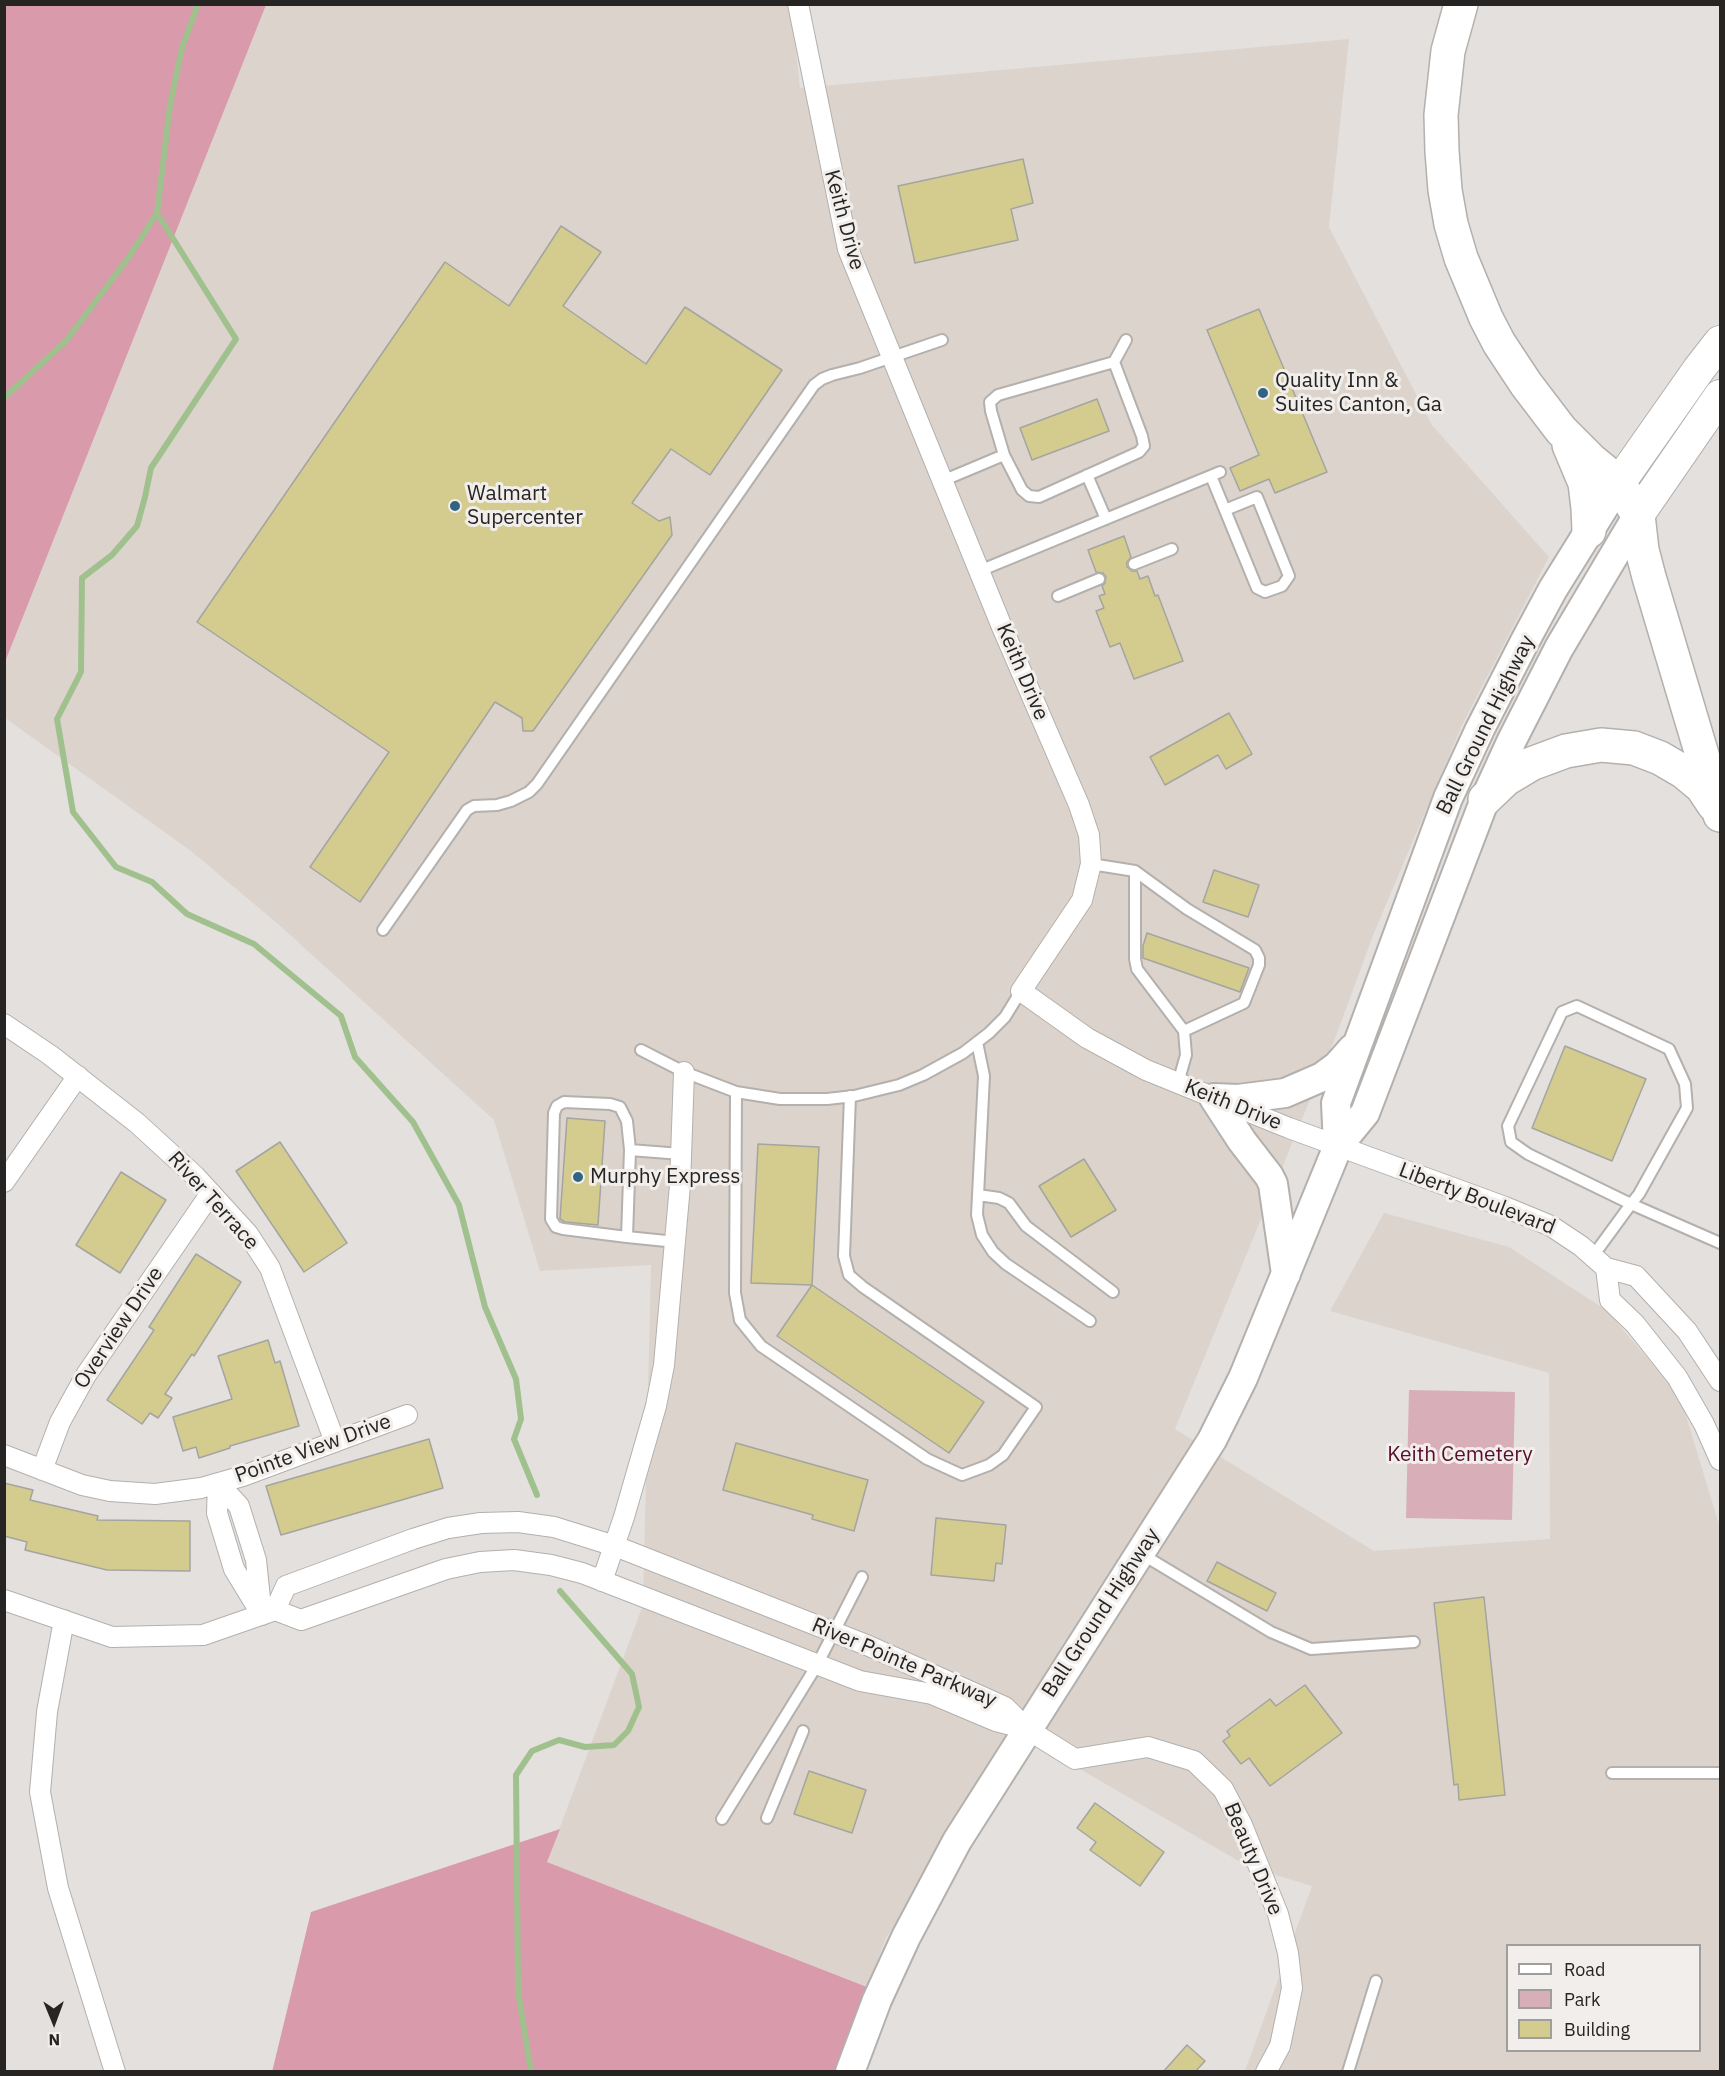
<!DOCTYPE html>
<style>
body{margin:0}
#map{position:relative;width:1725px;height:2076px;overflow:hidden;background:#e3e0dd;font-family:"IBM Plex Sans",sans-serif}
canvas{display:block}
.frame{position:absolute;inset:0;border:6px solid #262524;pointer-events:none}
.legend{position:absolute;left:1506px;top:1944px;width:195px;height:108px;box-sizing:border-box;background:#f1eeeb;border:2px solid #a09e9b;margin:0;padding:8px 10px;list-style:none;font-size:18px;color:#262524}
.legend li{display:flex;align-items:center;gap:12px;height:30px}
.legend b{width:30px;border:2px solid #a09e9b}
.north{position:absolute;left:24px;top:1992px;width:60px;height:60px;-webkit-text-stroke:4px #f1eeeb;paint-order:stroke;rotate:179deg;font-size:16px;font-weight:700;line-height:24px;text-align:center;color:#262524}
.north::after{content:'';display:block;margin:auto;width:21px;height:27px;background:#262524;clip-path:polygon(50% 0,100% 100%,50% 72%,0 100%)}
</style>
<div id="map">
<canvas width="1725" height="2076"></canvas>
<div class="frame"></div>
<ul class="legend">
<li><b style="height:8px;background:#fff"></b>Road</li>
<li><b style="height:16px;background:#d8aeb9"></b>Park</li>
<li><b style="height:16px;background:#d4cc8f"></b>Building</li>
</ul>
<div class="north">N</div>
</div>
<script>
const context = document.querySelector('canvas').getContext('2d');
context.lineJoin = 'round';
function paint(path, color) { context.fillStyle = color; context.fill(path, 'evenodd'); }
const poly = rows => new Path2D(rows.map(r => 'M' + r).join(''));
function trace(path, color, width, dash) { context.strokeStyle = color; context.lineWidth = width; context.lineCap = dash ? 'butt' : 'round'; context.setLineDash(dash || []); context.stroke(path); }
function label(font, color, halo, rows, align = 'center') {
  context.font = font + ' "IBM Plex Sans",sans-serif'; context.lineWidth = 6; context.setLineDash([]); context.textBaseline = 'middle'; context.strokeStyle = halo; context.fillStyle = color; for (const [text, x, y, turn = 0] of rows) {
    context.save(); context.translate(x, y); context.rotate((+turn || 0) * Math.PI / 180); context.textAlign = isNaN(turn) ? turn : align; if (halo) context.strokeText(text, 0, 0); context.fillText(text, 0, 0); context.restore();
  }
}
const built = poly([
 [266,5,791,5,800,88,1349,39,1329,227,1432,425,1549,557,1462,725,1374,933,1334,1041,1175,1429,1374,1551,1550,1539,1549,1373,1330,1311,1384,1213,1509,1247,1606,1310,1680,1396,1720,1528,1720,2071,1245,2071,1312,1886,1249,1867,1021,1735,886,1938,867,1987,547,1862,643,1605,651,1265,540,1271,494,1120,278,924,191,851,5,718,5,662],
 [1508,1946,1700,1946,1700,2050,1508,2050]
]);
const green = poly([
 [1409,1390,1515,1392,1512,1520,1406,1518]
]);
const forest = poly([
 [5,4,266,5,5,662,4,5],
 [560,1829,547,1862,867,1987,835,2071,272,2072,311,1912]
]);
const stream = poly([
 [157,213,236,339,151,468,145,497,137,526,112,555,82,578,81,672,57,719,73,812,116,867,152,882,187,914,254,944,341,1016,355,1057,413,1122,459,1205,485,1307,516,1379,521,1419,514,1439,537,1495],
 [4,398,66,341,129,257,157,213,170,105,182,48,198,4],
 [531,2072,518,1991,516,1775,532,1751,559,1740,585,1747,614,1745,628,1731,639,1707,632,1674,560,1591]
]);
const building = poly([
 [1023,159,1033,203,1011,209,1018,240,915,263,898,186,1023,159],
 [561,226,601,252,563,306,646,364,685,307,782,370,710,475,671,449,632,503,659,521,670,517,672,535,533,731,523,731,522,718,495,702,360,902,310,867,389,752,197,622,445,262,509,306,561,226],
 [1259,309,1327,472,1275,493,1269,479,1240,491,1230,468,1259,455,1207,330,1259,309],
 [1097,399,1109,431,1032,460,1020,428,1097,399],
 [1124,536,1131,557,1127,562,1127,567,1132,571,1137,571,1140,579,1148,576,1155,596,1158,595,1183,661,1134,679,1120,643,1110,647,1096,611,1104,608,1099,596,1105,594,1102,586,1105,583,1106,577,1103,573,1096,572,1088,550,1124,536],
 [1229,713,1252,754,1226,769,1218,755,1165,785,1150,757,1229,713],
 [1214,870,1259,885,1248,917,1203,902,1214,870],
 [1147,933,1249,968,1240,992,1143,958,1143,946,1147,933],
 [1565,1046,1646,1079,1612,1161,1532,1128,1565,1046],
 [567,1118,605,1121,598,1225,565,1222,560,1219,567,1118],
 [280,1142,347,1243,304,1272,236,1171,280,1142],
 [758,1144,819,1147,812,1285,751,1283,758,1144],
 [1084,1159,1116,1210,1071,1237,1039,1186,1084,1159],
 [121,1172,166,1200,120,1273,76,1245,121,1172],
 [196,1254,241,1282,194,1356,192,1354,165,1394,172,1398,158,1418,150,1413,142,1424,107,1400,154,1330,149,1327,196,1254],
 [812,1285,984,1402,949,1453,777,1336,812,1285],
 [268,1340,275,1363,280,1361,299,1426,230,1446,230,1448,199,1458,196,1447,183,1451,173,1417,232,1399,218,1356,268,1340],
 [429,1439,443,1488,281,1535,266,1486,429,1439],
 [736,1443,868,1480,854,1531,812,1519,813,1515,723,1490,736,1443],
 [4,1483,33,1490,30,1500,98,1516,97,1520,190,1521,190,1571,107,1570,25,1550,27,1542,4,1536,4,1483],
 [936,1518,1006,1525,1002,1564,996,1563,994,1581,931,1575,936,1518],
 [1217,1562,1276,1593,1267,1611,1207,1581,1217,1562],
 [1484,1597,1505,1795,1459,1800,1458,1784,1454,1785,1434,1603,1484,1597],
 [1305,1685,1342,1733,1270,1786,1249,1758,1241,1764,1223,1741,1230,1736,1227,1731,1270,1699,1276,1706,1305,1685],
 [809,1771,866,1790,852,1833,794,1814,809,1771],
 [1095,1803,1164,1852,1140,1886,1090,1850,1096,1842,1077,1828,1095,1803],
 [1187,2045,1205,2061,1195,2072,1163,2072,1187,2045]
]);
const lane = poly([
 [1004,455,1022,490,1029,496,1039,497,1139,452,1144,446,1142,436,1114,362],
 [1087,475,1106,519],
 [1211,476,1257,588,1265,592,1282,586,1289,576,1257,497,1225,510],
 [942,481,1004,455,991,411,990,402,998,395,1114,362,1126,340],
 [1134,564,1172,549],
 [979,571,1220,472],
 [1058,596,1099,579],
 [1091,864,1135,871,1187,909,1255,950,1259,958,1259,965,1244,1003,1184,1031,1186,1055,1178,1083],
 [1135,871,1135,959,1137,969,1184,1031],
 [383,930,467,810,474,806,497,805,511,801,529,792,537,784,814,385,822,379,832,375,860,368,942,340],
 [977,1042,984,1076,977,1215,982,1235,993,1252,1006,1264,1090,1321],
 [641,1050,684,1072,736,1092,780,1099,827,1099,854,1096,899,1085,923,1075,963,1053,989,1033,1005,1017,1021,991],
 [736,1092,735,1293,740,1320,761,1346,927,1459,962,1475,989,1465,1003,1455,1036,1407,863,1287,849,1275,844,1256,850,1096],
 [978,1195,999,1198,1009,1203,1026,1226,1113,1292],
 [627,1237,563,1229,556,1227,551,1219,554,1113,557,1106,564,1102,610,1104,620,1107,627,1121,630,1150],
 [676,1242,627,1237,630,1150,681,1154],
 [1593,1256,1631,1204,1639,1194,1687,1108,1685,1084,1669,1049,1577,1006,1562,1012,1508,1126,1511,1142,1528,1154,1631,1204,1720,1243],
 [1140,1553,1271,1632,1311,1649,1414,1642],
 [1612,1773,1720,1773],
 [767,1818,803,1731],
 [722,1819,817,1665,862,1577],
 [1348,2072,1376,1981]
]);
const street = poly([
 [798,4,848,249,1002,627,1079,805,1089,835,1091,864,1082,900,1021,991,1087,1038,1146,1070,1289,1128,1505,1207,1551,1226,1581,1246,1606,1268,1636,1276,1687,1331,1720,1381],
 [4,1024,50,1055,137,1123,195,1176,248,1234,270,1268,335,1442],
 [4,1182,78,1076],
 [1606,1268,1610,1300,1635,1324,1677,1377,1704,1424,1720,1460],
 [4,1455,82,1485,110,1491,155,1494,201,1488,243,1476,407,1415],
 [42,1470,60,1422,86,1375,211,1193],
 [218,1483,217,1513,234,1569,262,1615],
 [218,1483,239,1506,256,1560,261,1608],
 [602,1581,624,1517,656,1406,664,1365,680,1185,684,1072],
 [4,1600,112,1637,203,1635,275,1610,301,1620,446,1569,480,1562,514,1560,551,1565,582,1573,860,1681,932,1694,996,1721,1027,1729],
 [275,1610,286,1586,413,1539,448,1528,481,1523,518,1522,554,1527,615,1546,869,1646,1005,1707,1027,1729,1075,1759,1148,1747,1194,1761,1223,1789,1242,1825,1278,1914,1288,1953,1292,1988,1289,2003,1280,2046,1266,2072],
 [64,1620,47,1712,40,1792,58,1888,115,2072]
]);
const secondary = poly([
 [1214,1098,1242,1141,1269,1176,1273,1184,1286,1274],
 [1214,1098,1238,1099,1285,1093,1322,1077,1337,1066,1352,1049],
 [1338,1146,1336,1103,1448,798,1480,729,1525,641,1553,589,1619,483],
 [850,2072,877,2000,906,1937,957,1841,1212,1440,1243,1378,1338,1146,1365,1113,1485,799,1512,740,1559,648,1638,515]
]);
const primary = poly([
 [1619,483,1699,369,1720,342],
 [1638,515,1720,396]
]);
const highway = poly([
 [1461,4,1448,51,1441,115,1442,151,1445,190,1451,224,1461,258,1486,318,1499,343,1526,384,1561,430,1591,460,1619,483,1638,515,1642,550,1649,577,1720,815],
 [1569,445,1585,483,1588,508,1589,531],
 [1485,799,1506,779,1531,764,1566,751,1601,745,1634,748,1660,758,1684,772,1702,787,1714,805]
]);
const markers = [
 [1263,393,6,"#306481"],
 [455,506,6,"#306481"],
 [578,1177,6,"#306481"]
];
const streetNames = [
 ["Keith Drive",844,220,75],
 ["Keith Drive",1022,672,67],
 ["Ball Ground Highway",1486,725,-64],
 ["Keith Drive",1233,1105,22],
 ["Liberty Boulevard",1477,1199,21],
 ["River Terrace",213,1201,48],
 ["Overview Drive",119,1328,-56],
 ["Pointe View Drive",313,1449,-20],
 ["Ball Ground Highway",1101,1613,-57],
 ["River Pointe Parkway",904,1663,23],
 ["Beauty Drive",1253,1859,67]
];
const poiNames = [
 ["Quality Inn &",1275,381],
 ["Suites Canton, Ga",1275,405],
 ["Walmart",467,494],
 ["Supercenter",467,518],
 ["Murphy Express",590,1177]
];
const parkNames = [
 ["Keith Cemetery",1460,1455]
];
paint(built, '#dcd4cc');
paint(green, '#d8aeb9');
paint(forest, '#d99aac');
trace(stream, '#a0c18e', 6);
paint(building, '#d4cc8f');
trace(building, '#a4a4a0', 1.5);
trace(lane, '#b3b0ad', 14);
trace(street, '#b3b0ad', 22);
trace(secondary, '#b3b0ad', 32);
trace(primary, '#b3b0ad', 34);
trace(highway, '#b3b0ad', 36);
trace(lane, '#fff', 10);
trace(street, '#fff', 20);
trace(secondary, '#fff', 28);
trace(primary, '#fff', 32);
trace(highway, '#fff', 33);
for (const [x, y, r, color] of markers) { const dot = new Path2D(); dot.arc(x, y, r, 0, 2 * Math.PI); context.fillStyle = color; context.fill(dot); trace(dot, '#f1eeeb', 2); }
label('21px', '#262524', '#f1eeeb', streetNames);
label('21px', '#262524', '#f1eeeb', poiNames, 'left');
label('21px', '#580d2d', '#f1eeeb', parkNames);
</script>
